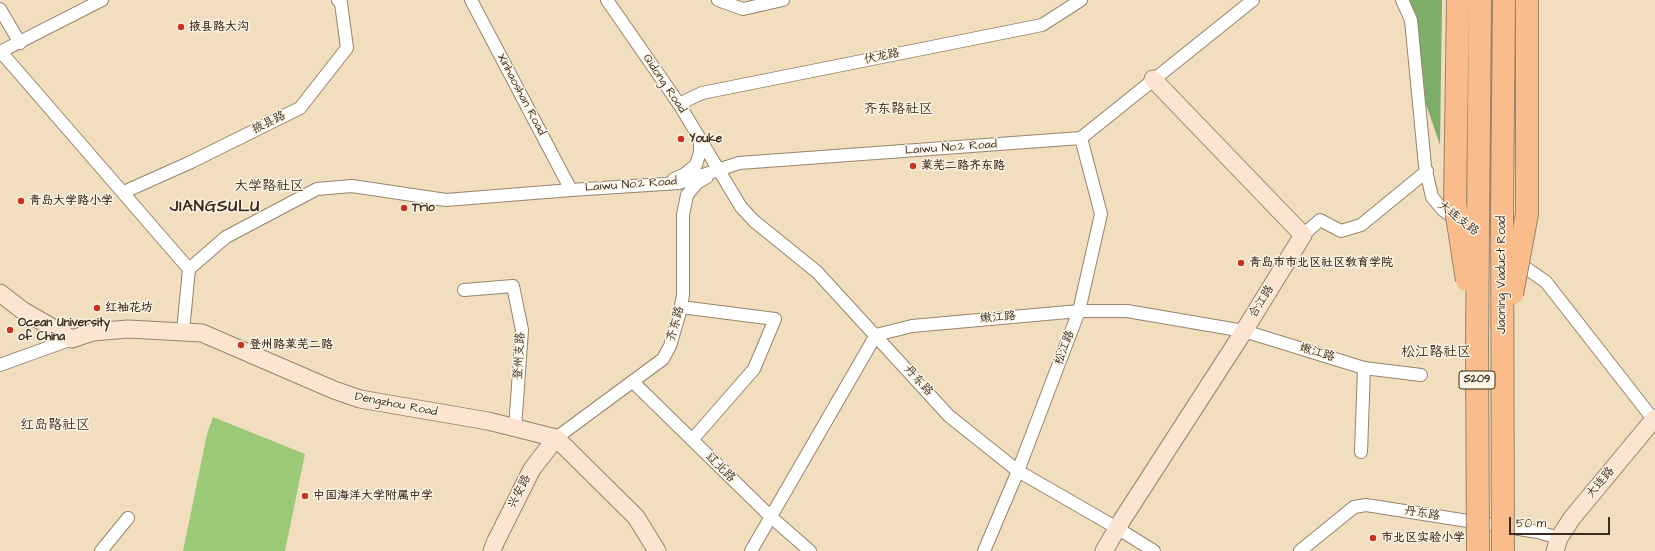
<!DOCTYPE html>
<meta charset="utf-8">
<style>
body{margin:0}
#map{position:relative;width:1655px;height:551px;overflow:hidden;background:#f1debe;font-family:"Architects Daughter",sans-serif}
canvas{display:block}
.scale{position:absolute;left:1509px;top:517px;width:101px;height:18px;box-sizing:border-box;border:2px solid #3b2a1e;border-top:0;padding-left:5px;font-size:12px;line-height:14px;white-space:nowrap;color:#3b2a1e;-webkit-text-stroke:3px #fcf5e5;paint-order:stroke}
</style>
<div id="map">
<canvas width="1655" height="551"></canvas>
<div class="scale">50 m</div>
</div>
<script>
const context = document.querySelector('canvas').getContext('2d');
context.lineJoin = 'round';
function paint(path, color) { context.fillStyle = color; context.fill(path, 'evenodd'); }
const poly = rows => new Path2D(rows.map(r => 'M' + r).join(''));
function trace(path, color, width, dash) { context.strokeStyle = color; context.lineWidth = width; context.lineCap = dash ? 'butt' : 'round'; context.setLineDash(dash || []); context.stroke(path); }
function label(font, color, halo, rows, align = 'center') {
  context.font = font + ' "Architects Daughter","LXGW WenKai TC",sans-serif'; context.lineWidth = 3; context.setLineDash([]); context.textBaseline = 'middle'; context.strokeStyle = halo; context.fillStyle = color; for (const [text, x, y, turn = 0] of rows) {
    context.save(); context.translate(x, y); context.rotate((+turn || 0) * Math.PI / 180); context.textAlign = isNaN(turn) ? turn : align; if (halo) context.strokeText(text, 0, 0); context.fillText(text, 0, 0); context.restore();
  }
}
const green = poly([
 [213,417,305,454,285,551,183,551,207,434]
]);
const forest = poly([
 [1409,0,1442,0,1440,145,1426,104,1416,16]
]);
const street = poly([
 [471,0,571,190],
 [607,0,679,104,741,207,754,221,817,272,949,416,1018,471,1117,528,1154,551],
 [718,0,743,9,783,0],
 [1402,0,1411,20,1425,166,1432,197,1443,210,1457,220],
 [0,9,20,43],
 [0,52,102,0],
 [1,52,189,269],
 [679,104,702,93,1042,25,1081,0],
 [674,179,685,174,696,165,700,152,700,139],
 [124,192,191,162,300,108,347,48,341,3,338,0],
 [1476,233,1546,282,1653,419],
 [1303,235,1320,220,1341,231,1361,225,1427,171],
 [464,290,513,286,522,330,515,428],
 [681,307,775,319,754,369,692,440],
 [183,331,189,269,226,237,317,189,352,186,446,200,571,190,679,183,739,163,1081,138,1253,0],
 [0,365,72,339],
 [633,382,771,517,810,551],
 [556,438,663,359,670,346,680,312,683,295,683,215,687,195,697,183,707,177],
 [1361,452,1364,368],
 [101,551,128,518],
 [751,551,876,335,912,326,1079,311,1127,311,1244,331,1364,368,1421,375],
 [984,551,1018,471,1079,311,1101,214,1081,138],
 [1300,551,1354,507,1366,505,1538,532,1559,538]
]);
const secondary = poly([
 [0,293,22,310,72,339,93,332,128,329,202,333,334,390,360,399,488,421,556,438,636,517,657,551],
 [492,551,496,541,532,469,556,438],
 [1104,551,1122,520,1244,331,1303,235,1153,79],
 [1555,551,1559,538,1572,518,1655,418]
]);
const highwayBridge = poly([
 [1458,0,1455,203,1467,280],
 [1512,294,1527,214,1527,0],
 [1478,551,1477,343,1480,0],
 [1503,551,1502,210,1504,0]
]);
const markers = [
 [181,27,4,"#c8321e"],
 [681,139,4,"#c8321e"],
 [913,166,4,"#c8321e"],
 [21,201,4,"#c8321e"],
 [404,208,4,"#c8321e"],
 [1241,263,4,"#c8321e"],
 [97,308,4,"#c8321e"],
 [10,330,4,"#c8321e"],
 [241,345,4,"#c8321e"],
 [305,496,4,"#c8321e"],
 [1373,538,4,"#c8321e"]
];
const shields = [
 [1477,380,36]
];
const shieldNames = [
 ["S209",1477,380]
];
const poiNames = [
 ["掖县路大沟",189,27],
 ["Youke",689,139],
 ["莱芜二路齐东路",921,166],
 ["青岛大学路小学",29,201],
 ["Trio",412,208],
 ["青岛市市北区社区教育学院",1249,263],
 ["红袖花坊",105,308],
 ["Ocean University",18,323],
 ["of China",18,337],
 ["登州路莱芜二路",249,345],
 ["中国海洋大学附属中学",313,496],
 ["市北区实验小学",1381,538]
];
const streetNames = [
 ["伏龙路",882,57,-11],
 ["Qidong Road",664,84,56],
 ["Xinhaoshan Road",521,95,62],
 ["掖县路",269,123,-26],
 ["Laiwu No.2 Road",951,148,-4],
 ["Laiwu No.2 Road",631,185,-4],
 ["大连支路",1458,219,38],
 ["Jiaoning Viaduct Road",1502,275,-90],
 ["合江路",1262,302,-58],
 ["嫩江路",998,318,-5],
 ["齐东路",676,324,-75],
 ["松江路",1065,348,-69],
 ["嫩江路",1317,353,17],
 ["登州支路",520,356,-87],
 ["丹东路",918,381,48],
 ["Dengzhou Road",396,405,11],
 ["辽北路",720,468,44],
 ["大连路",1601,483,-50],
 ["兴安路",520,492,-63],
 ["丹东路",1422,514,9]
];
const quarterNames = [
 ["齐东路社区",898,110],
 ["大学路社区",269,187],
 ["松江路社区",1436,353],
 ["红岛路社区",55,426]
];
const districtNames = [
 ["JIANGSULU",215,208]
];
paint(green, '#9cc977');
paint(forest, '#7dad68');
trace(street, '#96846e', 14);
trace(secondary, '#96846e', 19);
trace(street, '#fff', 12);
trace(secondary, '#fde4d0', 17);
trace(highwayBridge, '#96846e', 24, []);
trace(highwayBridge, '#f9bc8a', 22);
for (const [x, y, r, color] of markers) { const dot = new Path2D(); dot.arc(x, y, r, 0, 2 * Math.PI); context.fillStyle = color; context.fill(dot); trace(dot, '#fcf5e5', 1.5); }
for (const [x, y, w] of shields) { const box = new Path2D(); box.roundRect(x - w / 2, y - 9, w, 18, 3); context.fillStyle = '#fcf5e5'; context.fill(box); trace(box, '#3b2a1e', 1); }
label('bold 11px', '#3b2a1e', null, shieldNames);
label('bold 12px', '#3b2a1e', '#fcf5e5', poiNames, 'left');
label('12px', '#3b2a1e', '#fcf5e5', streetNames);
label('14px', '#3b2a1e', '#fcf5e5', quarterNames);
context.letterSpacing = '1px';
label('bold 16px', '#3b2a1e', '#fcf5e5', districtNames);
context.letterSpacing = '0px';
</script>
